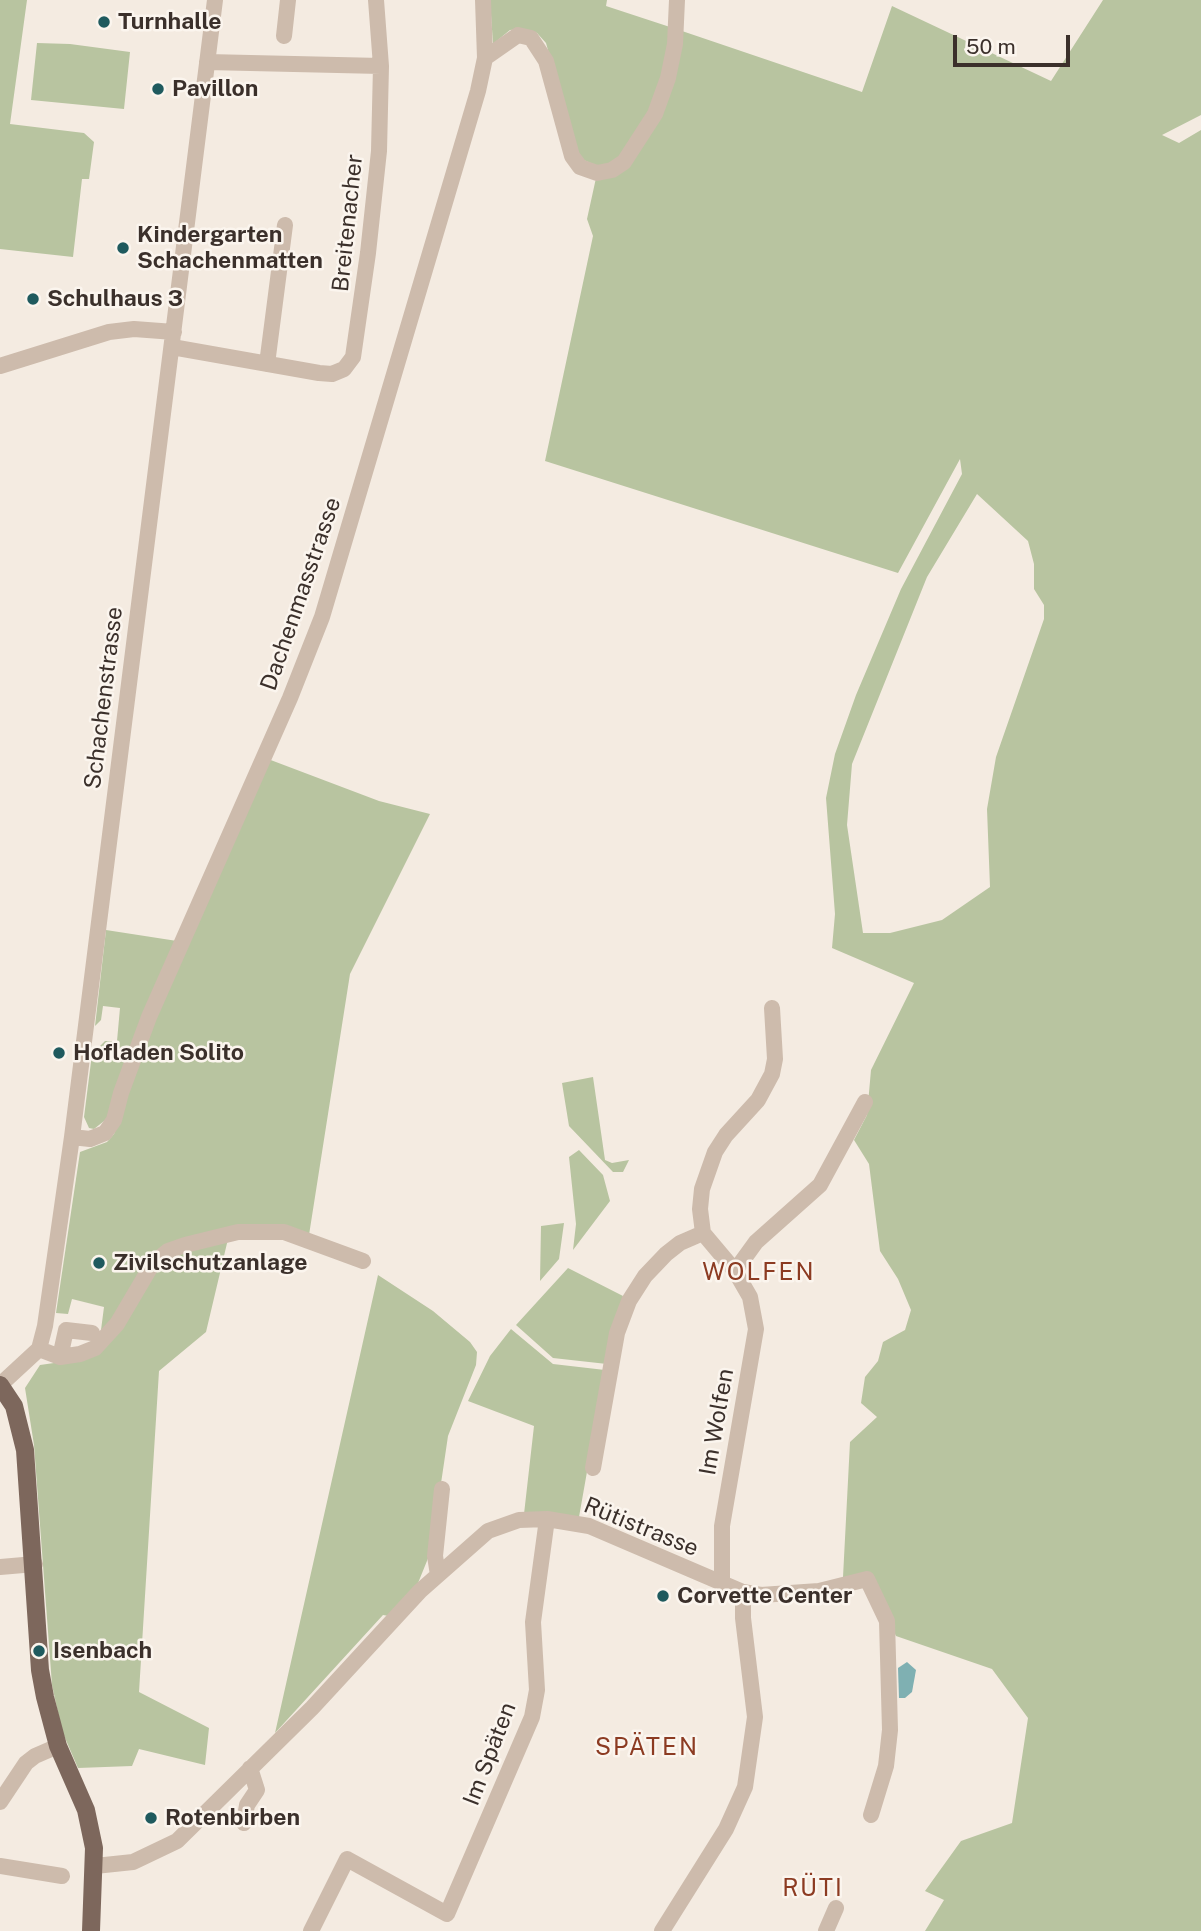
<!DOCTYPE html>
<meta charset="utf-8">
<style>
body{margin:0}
#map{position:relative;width:1201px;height:1931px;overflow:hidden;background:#f4ebe1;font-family:"Public Sans",sans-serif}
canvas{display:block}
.scale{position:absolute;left:953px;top:35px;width:117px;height:32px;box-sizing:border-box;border:4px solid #3b302b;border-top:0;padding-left:9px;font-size:21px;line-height:24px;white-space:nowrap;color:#3b302b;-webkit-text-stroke:5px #fbf5ee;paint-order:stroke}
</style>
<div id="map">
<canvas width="1201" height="1931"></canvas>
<div class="scale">50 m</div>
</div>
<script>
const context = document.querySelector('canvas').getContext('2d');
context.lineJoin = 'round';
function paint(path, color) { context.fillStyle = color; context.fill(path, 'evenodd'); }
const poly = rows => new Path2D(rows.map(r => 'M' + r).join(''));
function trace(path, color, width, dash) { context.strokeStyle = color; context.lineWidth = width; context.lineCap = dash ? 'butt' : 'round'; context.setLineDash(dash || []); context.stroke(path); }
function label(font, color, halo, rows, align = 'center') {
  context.font = font + ' "Public Sans",sans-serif'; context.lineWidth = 5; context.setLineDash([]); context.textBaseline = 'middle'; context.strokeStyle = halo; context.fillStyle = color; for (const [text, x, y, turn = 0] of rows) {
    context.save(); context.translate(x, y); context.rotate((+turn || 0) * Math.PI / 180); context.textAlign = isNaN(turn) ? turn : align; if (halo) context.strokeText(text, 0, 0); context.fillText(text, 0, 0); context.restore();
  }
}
const green = poly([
 [0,0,27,0,10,124,84,133,94,142,89,179,82,179,73,257,0,249],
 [490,0,607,0,606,6,673,28,658,95,620,158,600,167,581,159,576,151,546,43,537,33,524,29,510,30,493,44],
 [1103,0,1201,0,1201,115,1162,135,1179,143,1201,130,1201,1931,925,1931,944,1900,925,1891,961,1841,1012,1823,1028,1718,992,1669,896,1636,867,1579,843,1577,850,1442,877,1417,861,1403,865,1377,878,1361,883,1342,905,1330,911,1310,898,1279,880,1251,869,1164,854,1140,867,1115,871,1070,914,983,832,948,835,914,826,798,835,754,856,695,901,589,962,474,960,459,898,573,545,461,593,236,587,219,596,178,625,167,682,31,862,92,892,6,1051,81],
 [977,494,1028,541,1034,564,1034,589,1044,605,1044,619,996,757,987,809,990,887,942,920,890,933,863,933,847,825,852,764,927,577],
 [37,43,70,44,130,52,124,109,31,100],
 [268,759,379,801,430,814,350,974,309,1235,287,1228,162,1251,111,1326,101,1330,104,1307,72,1299,68,1314,56,1313,80,1152,107,1142,114,1134,148,1034],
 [106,930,177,941,109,1117,94,1129,89,1128,84,1117,92,1054,105,1041,117,1041,120,1008,103,1006,101,1020,95,1026],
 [593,1077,605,1160,612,1163,629,1160,623,1172,613,1172,569,1126,562,1083],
 [579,1150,603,1175,610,1201,573,1250,576,1224,569,1157],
 [564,1223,559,1259,540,1281,541,1226],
 [228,1239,206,1332,159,1371,139,1692,209,1728,205,1765,139,1749,132,1766,78,1768,62,1731,52,1685,34,1445,25,1388,40,1365,75,1360,139,1293,165,1259],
 [568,1268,623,1296,607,1364,553,1358,516,1325],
 [378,1275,433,1311,470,1342,477,1352,476,1365,448,1436,431,1551,416,1588,389,1616,383,1615,275,1733],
 [511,1329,553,1364,605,1370,579,1517,524,1514,534,1426,468,1401,490,1356]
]);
const water = poly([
 [907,1662,916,1670,912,1692,905,1698,899,1698,898,1668]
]);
const minor = poly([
 [284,36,288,0],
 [485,58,518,35,531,38,546,61,572,156,580,167,597,173,612,170,624,162,655,114,668,78,675,44,677,0],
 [207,62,381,66],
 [172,347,319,373,332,374,344,369,353,357,368,253,379,151,381,66,376,0],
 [267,364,285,225],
 [0,366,109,332,134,329,174,332],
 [72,1137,90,1139,105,1133,114,1120,121,1093,149,1017,290,698,322,617,478,91,485,58,483,0],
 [735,1271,756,1242,820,1185,865,1102],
 [39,1349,60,1357,80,1354,95,1348,117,1324,153,1263,168,1251,185,1245,238,1232,284,1232,363,1261],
 [60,1357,66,1330,92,1333],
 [0,1385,39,1349,45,1326,72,1137,215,0],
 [593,1468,617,1333,629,1301,645,1276,666,1254,680,1243,703,1233],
 [0,1567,35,1564],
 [438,1575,435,1556,442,1489],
 [722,1585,722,1526,756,1329,750,1297,735,1271,703,1233,700,1209,702,1189,715,1152,726,1135,758,1100,772,1074,775,1059,772,1008],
 [0,1802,26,1763,35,1756,58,1746],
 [244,1823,247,1805,257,1790,250,1768],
 [0,1866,62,1876],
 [95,1866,133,1862,177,1841,312,1708,420,1591,488,1531,519,1520,547,1519,589,1526,743,1592,761,1595,819,1591,867,1579,887,1621,890,1730,886,1766,871,1815],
 [311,1931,347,1859,447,1914,532,1717,537,1690,533,1622,547,1519],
 [662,1931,726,1829,745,1787,755,1717,743,1618,743,1592],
 [826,1931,836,1908]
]);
const major = poly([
 [0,1385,14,1406,25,1450,40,1670,45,1697,58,1746,86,1810,94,1848,91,1931]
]);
const markers = [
 [104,22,7,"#1f5a5e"],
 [158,89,7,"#1f5a5e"],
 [123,248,7,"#1f5a5e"],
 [33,299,7,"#1f5a5e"],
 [59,1053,7,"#1f5a5e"],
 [99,1263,7,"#1f5a5e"],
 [663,1596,7,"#1f5a5e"],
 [39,1651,7,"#1f5a5e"],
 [151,1818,7,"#1f5a5e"]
];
const poiNames = [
 ["Turnhalle",118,22],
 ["Pavillon",172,89],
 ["Kindergarten",137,235],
 ["Schachenmatten",137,261],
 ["Schulhaus 3",47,299],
 ["Hofladen Solito",73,1053],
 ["Zivilschutzanlage",113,1263],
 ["Corvette Center",677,1596],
 ["Isenbach",53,1651],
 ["Rotenbirben",165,1818]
];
const streetNames = [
 ["Breitenacher",348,223,-84],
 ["Dachenmasstrasse",301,594,-71],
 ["Schachenstrasse",104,698,-83],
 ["Im Wolfen",717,1422,-80],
 ["Rütistrasse",641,1527,22],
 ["Im Späten",490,1754,-69]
];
const neighbourhoodNames = [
 ["WOLFEN",759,1273],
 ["SPÄTEN",647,1748],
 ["RÜTI",813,1889]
];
paint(green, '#b8c4a0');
paint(water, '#7fb0b2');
trace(minor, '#cdbbac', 16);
trace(major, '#7d675c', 18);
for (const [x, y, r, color] of markers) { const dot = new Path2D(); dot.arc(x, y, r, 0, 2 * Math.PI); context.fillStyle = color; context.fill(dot); trace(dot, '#fbf5ee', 2.5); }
label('bold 23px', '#3b302b', '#fbf5ee', poiNames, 'left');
label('23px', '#3b302b', '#fbf5ee', streetNames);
context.letterSpacing = '2px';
label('24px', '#8c3b22', '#fbf5ee', neighbourhoodNames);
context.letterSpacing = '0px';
</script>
